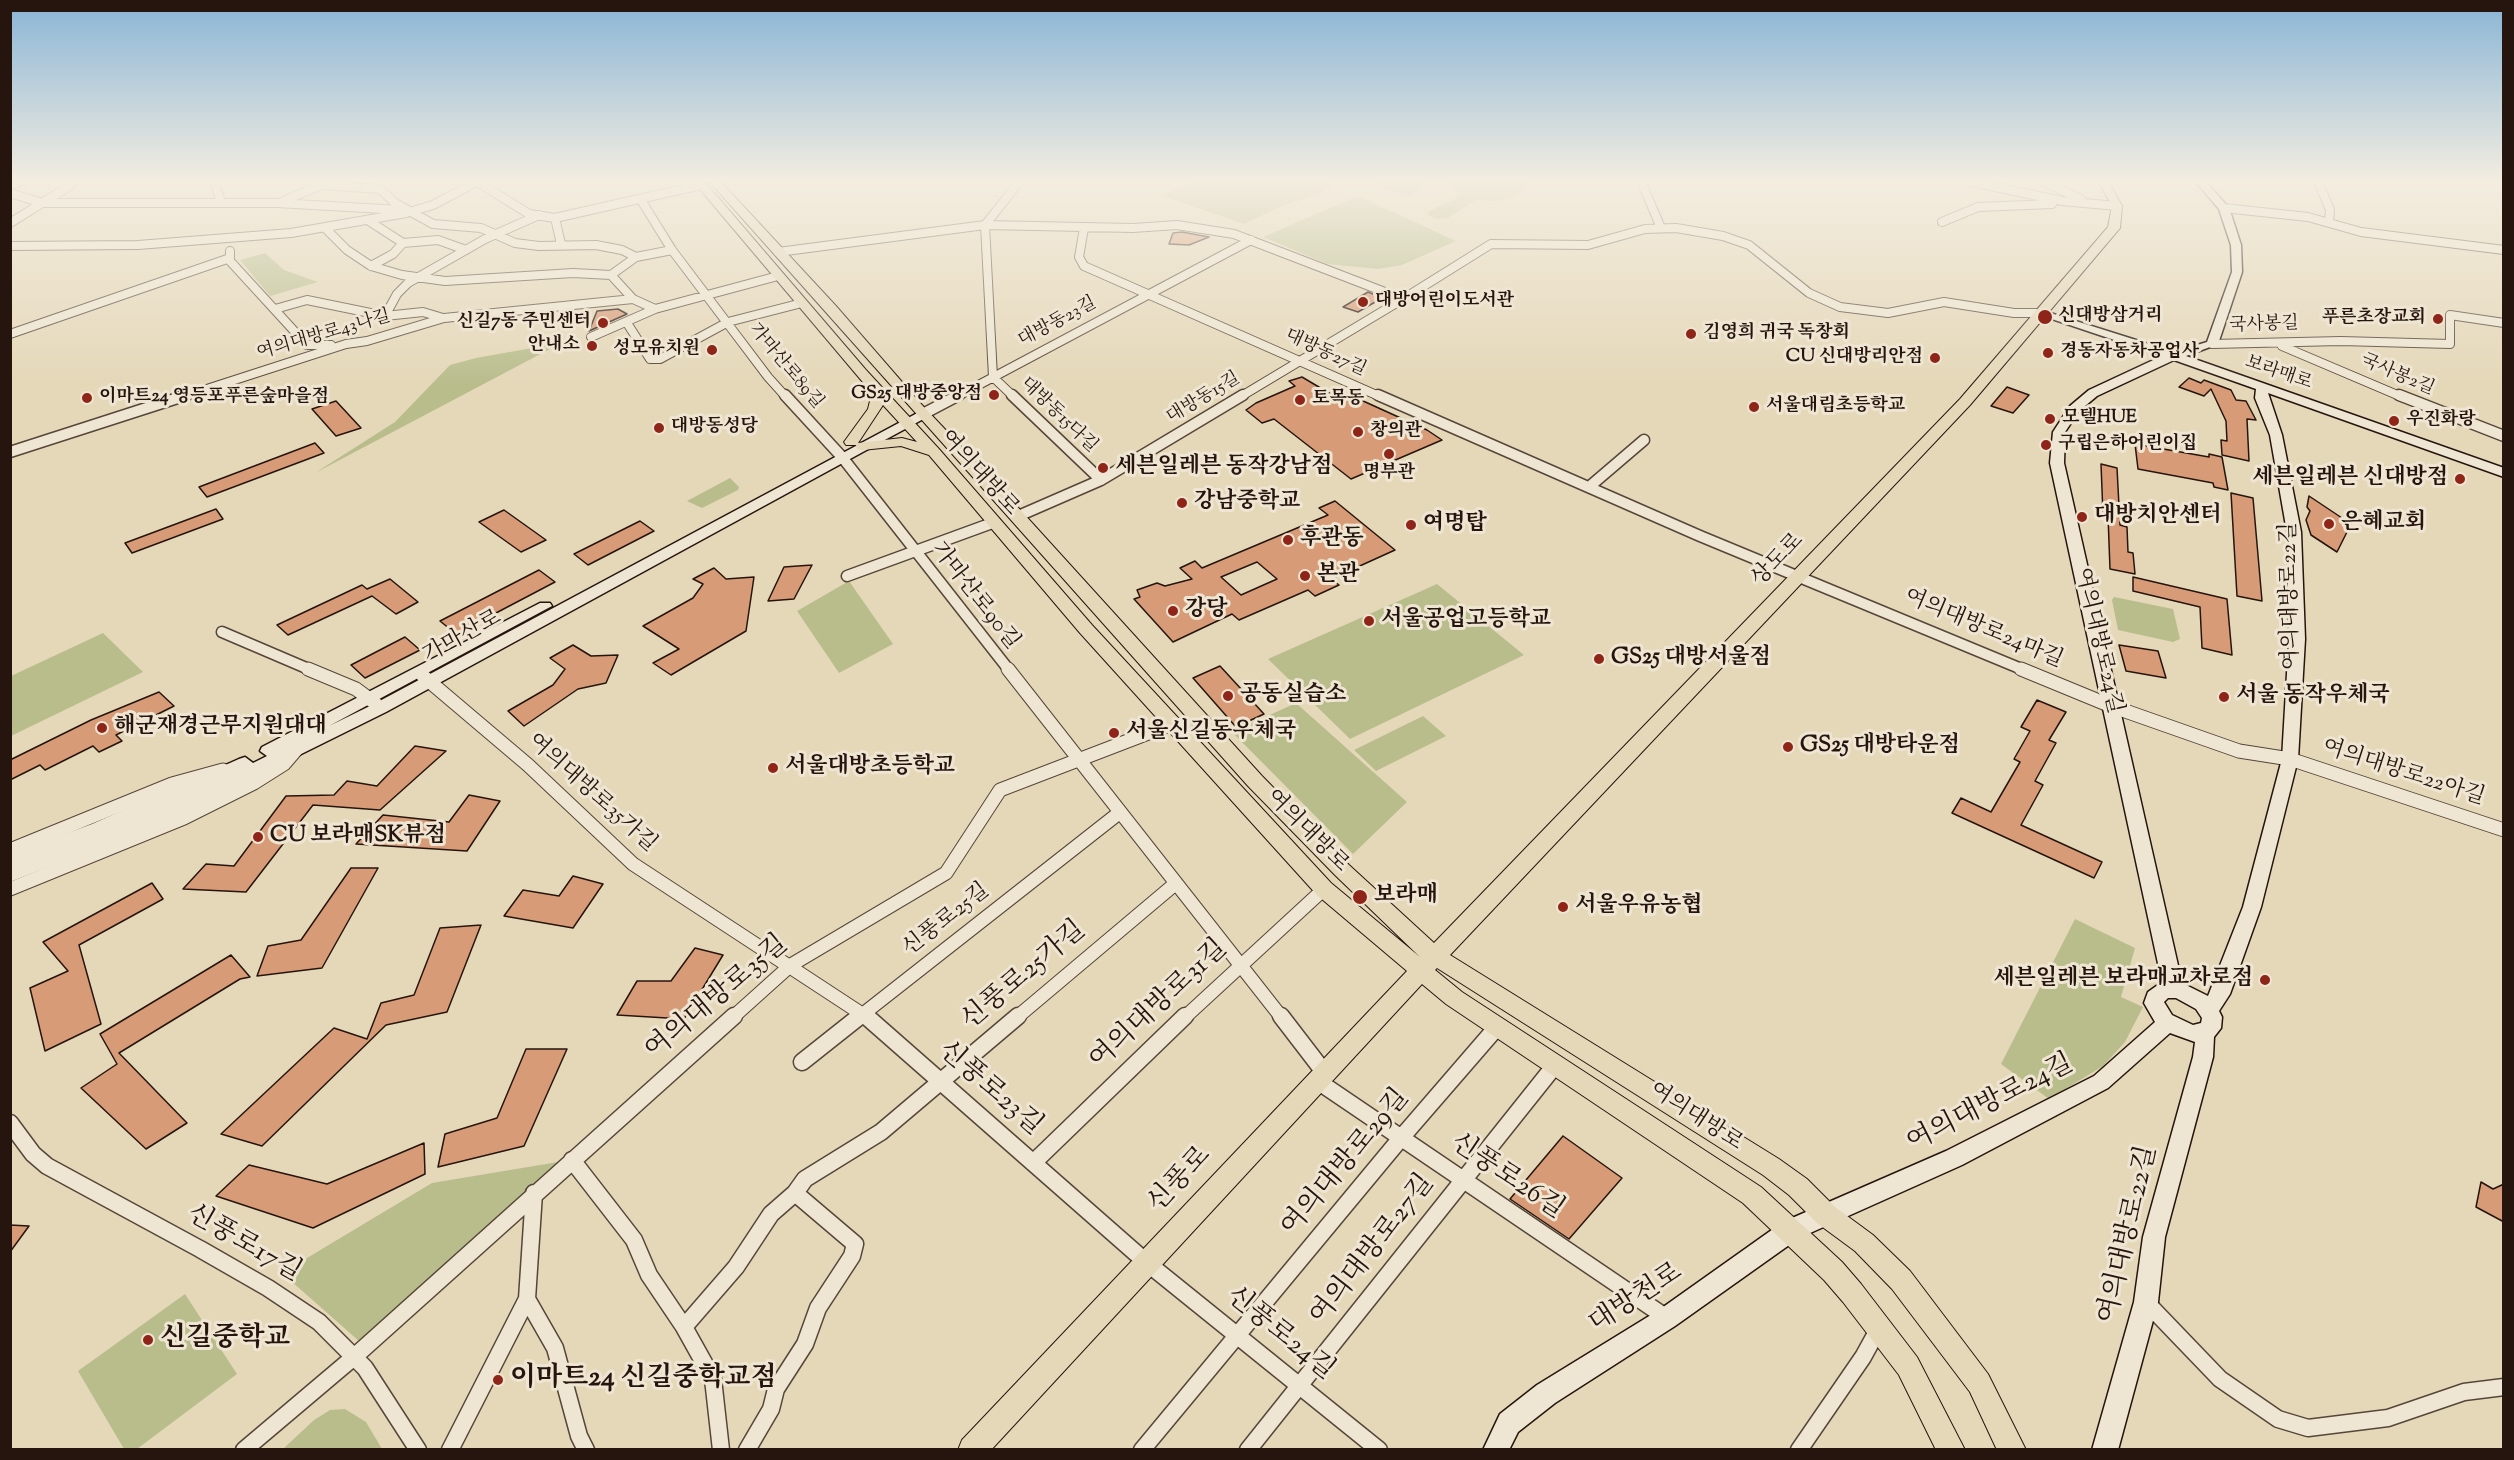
<!DOCTYPE html>
<meta charset="utf-8">
<style>
body{margin:0}
#map{position:relative;width:2514px;height:1460px;overflow:hidden;background:#e5d8b9;font-family:"Sorts Mill Goudy",serif}
canvas{display:block}
.frame{position:absolute;inset:0;border:12px solid #26150e;pointer-events:none}
</style>
<div id="map">
<canvas width="2514" height="1460"></canvas>
<div class="frame"></div>
</div>
<script>
const context = document.querySelector('canvas').getContext('2d');
context.lineJoin = 'round';
function paint(path, color) { context.fillStyle = color; context.fill(path, 'evenodd'); }
const poly = rows => new Path2D(rows.map(r => 'M' + r).join(''));
function trace(path, color, width, dash) { context.strokeStyle = color; context.lineWidth = width; context.lineCap = dash ? 'butt' : 'round'; context.setLineDash(dash || []); context.stroke(path); }
function label(font, color, halo, rows, align = 'center') {
  context.font = font + ' "Sorts Mill Goudy","Noto Serif KR",serif'; context.lineWidth = 6; context.setLineDash([]); context.textBaseline = 'middle'; context.strokeStyle = halo; context.fillStyle = color; for (const [text, x, y, turn = 0] of rows) {
    context.save(); context.translate(x, y); context.rotate((+turn || 0) * Math.PI / 180); context.textAlign = isNaN(turn) ? turn : align; if (halo) context.strokeText(text, 0, 0); context.fillText(text, 0, 0); context.restore();
  }
}
const green = poly([
 [1196,181,1336,181,1320,194,1282,206,1244,224,1162,196],
 [1366,181,1424,181,1431,184,1407,197],
 [1445,181,1538,181,1513,197,1498,201,1476,200,1448,218,1436,219,1428,215,1429,211,1455,199,1461,193],
 [1358,196,1456,241,1402,265,1378,269,1327,264,1263,237],
 [265,253,284,270,318,282,270,296,240,260],
 [549,345,553,347,550,349,315,473,395,422,450,365,476,358],
 [730,478,739,487,738,490,702,508,687,501],
 [849,581,893,644,839,673,797,611],
 [1437,584,1524,655,1350,739,1268,659],
 [2114,597,2173,609,2180,639,2173,642,2118,630,2112,600],
 [103,633,143,672,11,736,11,676],
 [1296,703,1407,802,1353,854,1232,732],
 [1423,716,1446,736,1376,771,1354,750],
 [2075,919,2135,948,2121,997,2143,1007,2125,1042,2103,1066,2049,1099,2001,1064],
 [558,1162,360,1342,282,1273,432,1183],
 [185,1294,237,1374,137,1449,124,1449,78,1371],
 [345,1409,366,1422,382,1449,283,1449,314,1420,330,1410]
]);
const building = poly([
 [1173,233,1182,232,1209,237,1189,245,1169,244,1173,233],
 [1368,292,1382,298,1358,312,1343,307,1368,292],
 [618,309,627,314,589,331,597,311,618,309],
 [1302,377,1339,399,1350,395,1427,430,1442,440,1351,479,1274,419,1262,423,1246,410,1256,403,1295,386,1289,381,1302,377],
 [2189,378,2201,383,2204,380,2231,390,2236,400,2246,401,2256,420,2247,419,2249,461,2222,455,2221,440,2227,441,2226,421,2211,389,2204,396,2179,387,2189,378],
 [2007,387,2029,395,2013,413,1991,406,2007,387],
 [336,401,361,428,336,436,312,409,336,401],
 [315,443,324,453,207,497,199,487,315,443],
 [2135,444,2209,457,2209,454,2222,457,2228,490,2214,487,2213,483,2138,469,2135,444],
 [2101,464,2117,468,2120,525,2127,527,2128,552,2133,553,2135,574,2110,569,2108,516,2103,515,2101,464],
 [2231,493,2253,498,2262,601,2237,596,2231,493],
 [2309,496,2351,524,2337,552,2311,535,2306,520,2310,511,2307,507,2309,496],
 [1335,501,1395,550,1331,579,1339,585,1315,596,1308,590,1239,620,1232,614,1173,642,1134,599,1140,597,1137,590,1157,583,1165,586,1192,579,1180,568,1195,561,1202,568,1328,515,1319,508,1335,501],
 [1257,562,1277,579,1241,595,1221,577,1257,562],
 [216,509,223,519,132,553,125,543,216,509],
 [504,510,546,540,521,552,479,522,504,510],
 [640,521,654,531,588,565,574,554,640,521],
 [812,565,794,599,768,601,784,567,812,565],
 [714,568,726,579,754,577,746,631,671,675,653,663,679,649,643,626,693,598,703,584,693,579,714,568],
 [539,570,555,582,456,634,440,621,539,570],
 [2133,577,2227,599,2232,655,2202,648,2200,607,2133,591,2133,577],
 [390,579,418,602,396,614,372,596,288,635,277,625,362,585,367,589,390,579],
 [405,637,420,650,365,678,351,665,405,637],
 [573,645,591,656,618,655,606,683,578,689,524,726,508,711,553,685,565,669,550,658,573,645],
 [2119,645,2158,651,2166,678,2126,671,2119,645],
 [1220,666,1264,714,1236,727,1193,678,1220,666],
 [159,692,174,706,116,735,122,741,99,752,93,746,45,770,40,765,10,780,10,760,91,720,159,692],
 [2037,700,2066,712,2049,740,2056,743,2035,781,2043,785,2021,825,2102,862,2094,878,1952,813,1961,798,1991,812,2020,762,2014,759,2030,731,2021,727,2037,700],
 [415,746,446,751,380,810,313,805,246,892,183,889,206,864,234,866,286,796,334,795,347,781,377,786,415,746],
 [469,795,500,801,467,851,356,844,383,815,449,822,469,795],
 [351,868,378,868,322,968,257,976,268,946,301,940,351,868],
 [573,876,603,884,573,928,504,916,523,890,559,896,573,876],
 [152,883,163,899,79,945,101,1024,45,1051,30,988,68,971,43,942,152,883],
 [481,925,447,1012,386,1025,262,1146,221,1134,334,1028,367,1039,381,1003,414,995,440,928,481,925],
 [695,948,723,955,684,1019,617,1015,637,981,671,981,695,948],
 [231,955,250,977,240,979,119,1053,187,1123,146,1149,81,1088,117,1064,100,1034,231,955],
 [526,1049,567,1049,524,1146,438,1167,445,1134,497,1118,526,1049],
 [1563,1136,1622,1178,1569,1239,1510,1199,1563,1136],
 [424,1143,425,1174,313,1228,216,1196,249,1165,327,1184,424,1143],
 [2481,1182,2493,1189,2504,1184,2504,1222,2476,1207,2481,1182],
 [10,1225,29,1226,10,1252,10,1225]
]);
const streetFar3 = poly([
 [214,181,220,199,217,203],
 [476,181,529,214,555,218,701,185],
 [1641,181,1661,228],
 [1967,181,2062,201,2117,206],
 [2042,181,2081,199],
 [2318,181,2330,210,2329,222],
 [10,185,23,181],
 [322,185,380,189,395,203,433,224,481,228,515,243,539,246,596,245,622,250,636,257,672,250],
 [10,193,42,203,277,203,401,210],
 [641,200,672,250,768,377,786,397],
 [281,202,328,182],
 [2224,208,2308,217,2361,232,2504,250],
 [555,218,561,244],
 [369,221,403,243],
 [1942,222,1978,207,2052,204],
 [10,223,71,185,70,181],
 [325,228,347,250,371,266,402,275,445,281,573,273,611,275,633,299],
 [1084,228,1079,257,1084,266,1381,397],
 [403,243,438,240,466,250],
 [10,246,138,245,291,233,406,213,433,205,478,181],
 [230,251,230,261,307,345,331,345],
 [778,252,985,225,1133,228,1177,225,1234,234,1403,299,1491,244,1588,245,1645,229,1676,228,1723,236,1749,245,1809,293,1840,307,1888,313,1944,302,2014,313,2040,313],
 [371,266,393,254,403,243],
 [611,275,636,257],
 [275,309,307,300,385,316,423,312,443,318],
 [385,316,397,294,408,283,485,239,539,215],
 [627,323,650,359,660,359,728,322,802,303],
 [10,334,230,258],
 [591,337,655,309,778,276],
 [2212,344,2341,341,2450,344,2450,315,2504,323],
 [2282,346,2402,397],
 [993,377,985,225,1020,181],
 [993,377,1014,397],
 [182,397,346,344,367,341,444,318,633,299,655,309],
 [956,397,1251,240],
 [1240,397,1403,299]
]);
const streetFar2 = poly([
 [785,395,842,457,1009,670],
 [1012,395,1101,480],
 [1378,395,1700,536,2024,670],
 [2399,395,2504,436],
 [923,414,959,395],
 [10,452,187,395],
 [1589,487,1644,440],
 [1016,517,1101,480,1243,395],
 [847,576,995,522],
 [222,632,311,670]
]);
const streetFar1 = poly([
 [308,669,356,689,375,703],
 [1008,669,1282,1018],
 [2021,669,2111,706,2239,751,2290,759,2504,830],
 [423,676,528,765,633,864,868,1018],
 [10,850,172,784,223,770],
 [10,889,184,818,254,783,284,764,296,750],
 [732,1018,791,965,946,873,1000,790,1172,724],
 [858,1018,1119,813],
 [1016,1018,1175,884],
 [1184,1018,1324,889]
]);
const street = poly([
 [866,1016,1146,1262,1379,1450],
 [1281,1016,1324,1072],
 [802,1062,860,1016],
 [1316,1080,1667,1318],
 [10,1123,33,1154,47,1166,200,1249,268,1288,319,1322,365,1368,418,1450],
 [572,1160,634,1240,649,1275,684,1327,713,1379,721,1450],
 [1033,1163,1185,1016],
 [527,1299,555,1348,579,1436,586,1450],
 [2146,1302,2220,1379,2278,1419,2308,1428,2388,1418,2464,1392,2504,1387],
 [684,1327,736,1267,771,1214,795,1193,805,1179,881,1132,1018,1016],
 [244,1450,354,1357,734,1016],
 [450,1450,527,1299,534,1193],
 [747,1450,771,1409,776,1389,805,1344,818,1308,852,1256,855,1244,795,1193],
 [1142,1450,1401,1138,1497,1027],
 [1248,1450,1556,1064],
 [1799,1450,1863,1357,1879,1328]
]);
const secondary = poly([
 [2195,181,2205,181,2229,208,2241,245,2242,272,2218,344,2186,356,2504,468,2504,477,2268,393,2282,435,2301,532,2305,639,2298,759,2261,907,2230,994,2219,1011,2222,1017,2221,1028,2214,1037,2213,1057,2165,1237,2158,1302,2118,1450,2092,1450,2134,1302,2143,1237,2193,1057,2195,1042,2170,1033,2108,1088,1962,1165,1799,1238,1675,1326,1555,1403,1518,1432,1509,1450,1483,1450,1500,1414,1537,1385,1659,1310,1783,1222,1946,1151,2094,1076,2155,1022,2144,1003,2148,992,2162,982,2050,463,2053,432,2070,406,2089,390,2162,356,2034,313,2044,311,2174,352,2207,342,2232,272,2231,245,2219,209,2195,181],
 [2174,360,2256,389,2255,398,2270,435,2287,532,2289,639,2282,759,2243,907,2208,996,2182,983,2064,463,2065,432,2079,411,2097,396,2174,360],
 [2168,998,2176,998,2196,1009,2202,1018,2201,1023,2193,1025,2172,1015,2164,1002,2168,998],
 [923,410,927,411,927,417,386,712,166,821,10,882,10,854,92,824,239,759,245,757,253,763,267,756,260,751,262,747,540,603,550,603,552,606,329,726,374,704,923,410]
]);
const primary = poly([
 [693,181,704,181,866,370,939,449,1092,625,1331,883,1420,957,1335,875,1248,786,709,181,720,181,836,306,922,405,994,481,1262,776,1349,865,1434,943,1960,399,2108,227,2112,206,2098,181,2108,181,2122,206,2120,228,1970,405,1450,955,1779,1159,1807,1179,1835,1207,1873,1235,1910,1271,1988,1374,2026,1450,1997,1450,1970,1392,1892,1289,1855,1251,1817,1223,1789,1195,1763,1175,1437,968,1435,970,1462,992,1761,1187,1842,1262,1861,1284,1917,1357,1965,1450,1936,1450,1899,1375,1843,1302,1824,1280,1743,1203,1446,1004,1422,984,991,1450,958,1450,962,1440,1407,971,1317,895,1080,633,929,455,901,446,862,450,857,449,856,445,846,445,844,442,868,409,872,393,693,181],
 [883,405,917,442,902,438,858,443,883,405]
]);
const markers = [
 [1363,302,6,"#8f2418"],
 [2045,317,8,"#8f2418"],
 [2438,319,6,"#8f2418"],
 [603,323,6,"#8f2418"],
 [1691,334,6,"#8f2418"],
 [592,346,6,"#8f2418"],
 [712,350,6,"#8f2418"],
 [2048,353,6,"#8f2418"],
 [1935,358,6,"#8f2418"],
 [994,395,6,"#8f2418"],
 [87,398,6,"#8f2418"],
 [1300,400,6,"#8f2418"],
 [1754,407,6,"#8f2418"],
 [2050,419,6,"#8f2418"],
 [2394,421,6,"#8f2418"],
 [659,428,6,"#8f2418"],
 [1358,432,6,"#8f2418"],
 [2046,445,6,"#8f2418"],
 [1389,454,6,"#8f2418"],
 [1103,468,6,"#8f2418"],
 [2460,479,6,"#8f2418"],
 [1182,503,6,"#8f2418"],
 [2082,517,6,"#8f2418"],
 [2329,524,6,"#8f2418"],
 [1411,525,6,"#8f2418"],
 [1288,540,6,"#8f2418"],
 [1305,576,6,"#8f2418"],
 [1173,611,6,"#8f2418"],
 [1369,621,6,"#8f2418"],
 [1599,659,6,"#8f2418"],
 [1228,696,6,"#8f2418"],
 [2224,697,6,"#8f2418"],
 [102,728,6,"#8f2418"],
 [1114,733,6,"#8f2418"],
 [1788,747,6,"#8f2418"],
 [773,768,6,"#8f2418"],
 [258,837,6,"#8f2418"],
 [1360,897,8,"#8f2418"],
 [1563,907,6,"#8f2418"],
 [2265,980,6,"#8f2418"],
 [148,1340,6,"#8f2418"],
 [498,1380,6,"#8f2418"]
];
const farPoinames = [
 ["대방어린이도서관",1375,302],
 ["신대방삼거리",2058,317],
 ["푸른초장교회",2426,319,"right"],
 ["신길7동 주민센터",591,323,"right"],
 ["김영희 귀국 독창회",1703,334],
 ["안내소",580,346,"right"],
 ["성모유치원",700,350,"right"],
 ["경동자동차공업사",2060,353],
 ["CU 신대방리안점",1923,358,"right"],
 ["GS25 대방중앙점",982,395,"right"],
 ["이마트24 영등포푸른숲마을점",99,398],
 ["토목동",1312,400],
 ["서울대림초등학교",1766,407],
 ["모텔HUE",2062,419],
 ["우진화랑",2406,421],
 ["대방동성당",671,428],
 ["창의관",1370,432],
 ["구립은하어린이집",2058,445],
 ["명부관",1389,474,"center"]
];
const farStreetnames = [
 ["대방동23길",1058,323,-28],
 ["국사봉길",2264,326,-2],
 ["여의대방로43나길",324,336,-16],
 ["대방동27길",1325,354,25],
 ["가마산로89길",785,367,50],
 ["보라매로",2278,374,19],
 ["국사봉2길",2397,376,23],
 ["대방동15길",1204,399,-31],
 ["대방동15다길",1058,416,44]
];
const poiNames = [
 ["세븐일레븐 동작강남점",1115,468],
 ["세븐일레븐 신대방점",2448,479,"right"],
 ["강남중학교",1194,503],
 ["대방치안센터",2094,517],
 ["은혜교회",2341,524],
 ["여명탑",1423,525],
 ["후관동",1300,540],
 ["본관",1317,576],
 ["강당",1185,611],
 ["서울공업고등학교",1381,621],
 ["GS25 대방서울점",1611,659],
 ["공동실습소",1240,696],
 ["서울 동작우체국",2236,697],
 ["해군재경근무지원대대",114,728],
 ["서울신길동우체국",1126,733],
 ["GS25 대방타운점",1800,747],
 ["서울대방초등학교",785,768],
 ["CU 보라매SK뷰점",270,837],
 ["보라매",1374,897],
 ["서울우유농협",1575,907],
 ["세븐일레븐 보라매교차로점",2253,980,"right"]
];
const streetNames = [
 ["여의대방로",978,474,48],
 ["상도로",1779,561,-46],
 ["여의대방로22길",2292,596,-91],
 ["가마산로90길",974,597,52],
 ["여의대방로24마길",1983,630,23],
 ["가마산로",463,638,-29],
 ["여의대방로24길",2097,641,77],
 ["여의대방로22아길",2403,774,18],
 ["여의대방로35가길",591,794,42],
 ["여의대방로",1306,832,45],
 ["신풍로25길",947,921,-38],
 ["여의대방로",1695,1118,33]
];
const nearStreetnames = [
 ["신풍로25가길",1025,977,-40],
 ["여의대방로35길",718,999,-40],
 ["여의대방로31길",1160,1006,-43],
 ["신풍로23길",989,1090,41],
 ["여의대방로24길",1991,1105,-27],
 ["여의대방로29길",1347,1164,-50],
 ["신풍로26길",1506,1178,34],
 ["신풍로",1181,1181,-47],
 ["여의대방로22길",2130,1235,-77],
 ["신풍로17길",243,1245,30],
 ["여의대방로27길",1374,1251,-52],
 ["대방천로",1637,1300,-33],
 ["신풍로24길",1279,1335,39]
];
const nearPoinames = [
 ["신길중학교",160,1340],
 ["이마트24 신길중학교점",510,1380]
];
paint(green, '#b9bd8c');
paint(building, '#d89b78');
trace(building, '#26150e', 1.5);
trace(streetFar3, '#564639', 10);
trace(streetFar2, '#564639', 13);
trace(streetFar1, '#564639', 15);
trace(street, '#564639', 19);
trace(secondary, '#26150e', 3);
trace(primary, '#26150e', 2);
trace(streetFar3, '#eee6d2', 8);
trace(streetFar2, '#eee6d2', 10);
trace(streetFar1, '#eee6d2', 13);
trace(street, '#eee6d2', 16);
paint(secondary, '#eee6d2');
paint(primary, '#e5d8b9');
const sky = context.createLinearGradient(0, 0, 0, 385);
sky.addColorStop(0, '#89b5d6');
sky.addColorStop(0.47, '#f3ede0');
sky.addColorStop(1, '#f3ede000');
context.fillStyle = sky;
context.fillRect(0, 0, 2514, 385);
for (const [x, y, r, color] of markers) { const dot = new Path2D(); dot.arc(x, y, r, 0, 2 * Math.PI); context.fillStyle = color; context.fill(dot); trace(dot, '#eee6d2', 2); }
label('bold 18px', '#26150e', '#eee6d2', farPoinames, 'left');
label('18px', '#26150e', '#eee6d2', farStreetnames);
label('bold 22px', '#26150e', '#eee6d2', poiNames, 'left');
label('22px', '#26150e', '#eee6d2', streetNames);
label('27px', '#26150e', '#eee6d2', nearStreetnames);
label('bold 27px', '#26150e', '#eee6d2', nearPoinames, 'left');
</script>
